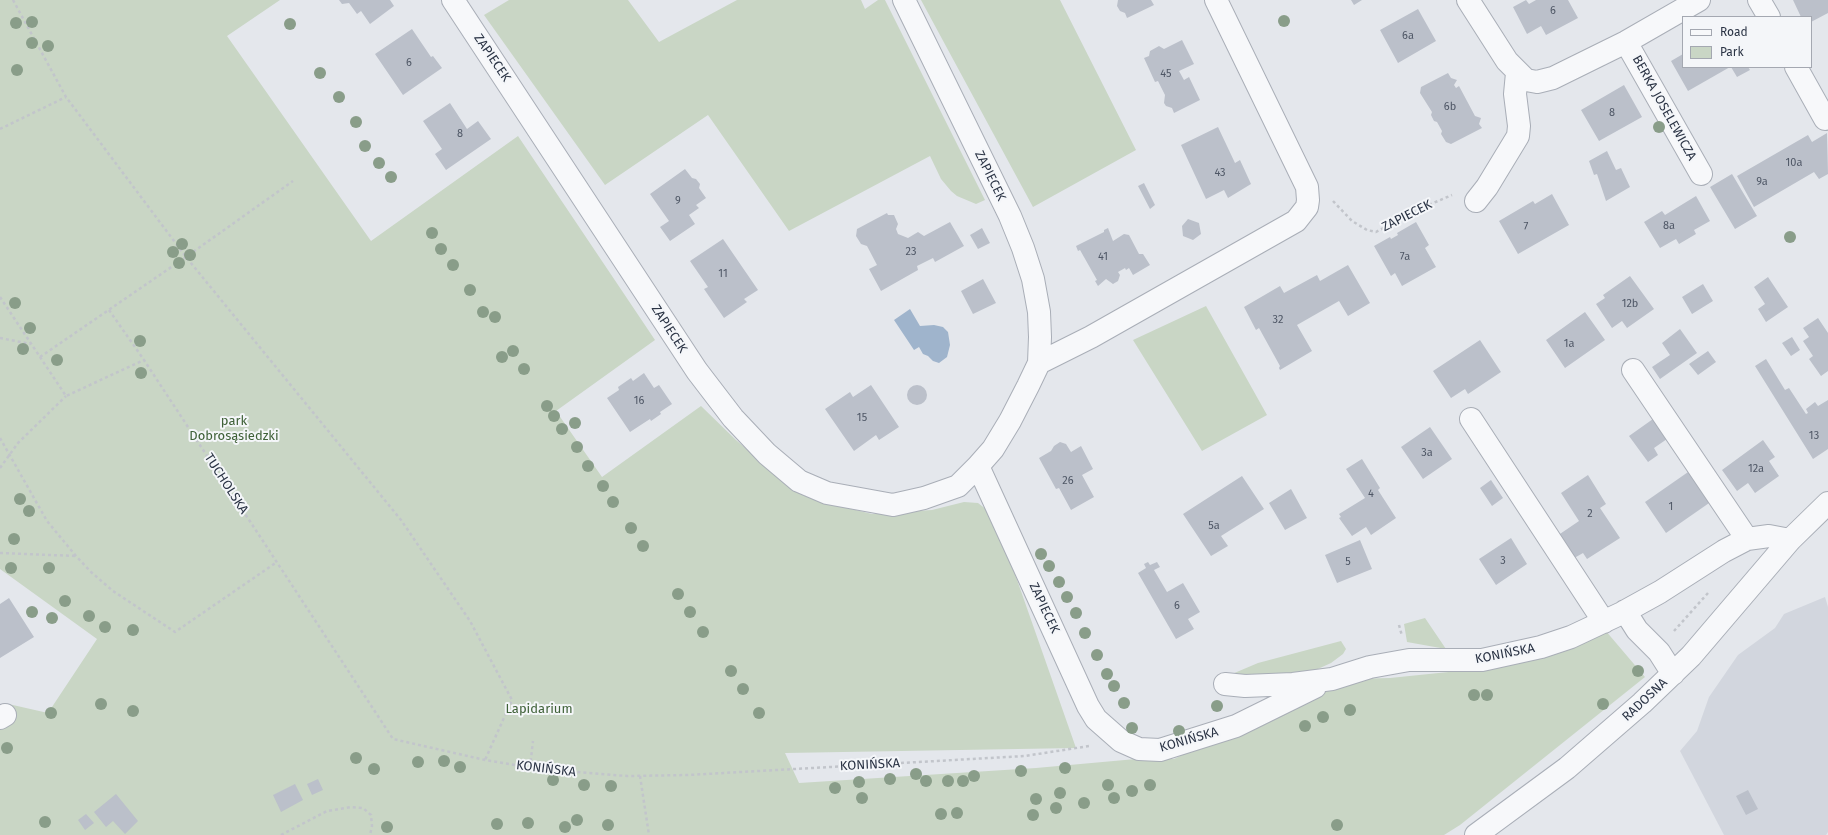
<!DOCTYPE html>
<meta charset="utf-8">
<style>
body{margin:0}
#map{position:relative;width:1828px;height:835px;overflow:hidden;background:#e4e7ec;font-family:"Fira Sans",sans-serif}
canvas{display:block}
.legend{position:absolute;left:1682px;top:16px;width:130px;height:52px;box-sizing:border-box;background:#f4f6f9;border:1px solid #a4a8b1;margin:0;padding:5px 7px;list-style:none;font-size:12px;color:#2b3445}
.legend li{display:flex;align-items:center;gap:8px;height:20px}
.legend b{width:20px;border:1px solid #a4a8b1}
</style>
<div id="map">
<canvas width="1828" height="835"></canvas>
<ul class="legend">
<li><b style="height:5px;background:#f7f8fa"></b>Road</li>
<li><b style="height:11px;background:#c9d6c5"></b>Park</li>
</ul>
</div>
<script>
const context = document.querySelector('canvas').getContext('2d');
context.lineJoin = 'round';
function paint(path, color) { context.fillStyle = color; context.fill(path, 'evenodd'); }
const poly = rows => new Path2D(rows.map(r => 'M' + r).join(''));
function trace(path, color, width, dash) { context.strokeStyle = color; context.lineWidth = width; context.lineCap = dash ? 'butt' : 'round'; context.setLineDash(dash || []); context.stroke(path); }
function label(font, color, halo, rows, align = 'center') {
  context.font = font + ' "Fira Sans",sans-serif'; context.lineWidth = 4; context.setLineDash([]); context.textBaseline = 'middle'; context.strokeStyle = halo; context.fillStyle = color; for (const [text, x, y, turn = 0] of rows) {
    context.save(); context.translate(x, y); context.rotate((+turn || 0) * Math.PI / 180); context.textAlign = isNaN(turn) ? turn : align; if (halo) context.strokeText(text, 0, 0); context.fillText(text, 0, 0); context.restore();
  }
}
const built = poly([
 [1825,597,1828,607,1828,832,1826,835,1724,835,1680,751,1697,731,1709,697,1738,655,1775,628,1784,614]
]);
const green = poly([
 [0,0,280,0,227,36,371,241,518,136,655,340,556,411,602,477,701,406,736,440,792,488,823,502,872,514,932,510,964,502,978,503,991,513,1002,537,1076,748,785,753,799,783,1036,768,1147,758,1174,759,1308,695,1350,679,1390,678,1497,667,1605,630,1645,677,1460,825,1444,835,0,835,0,706,4,703,48,713,97,639,0,569],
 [509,0,628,0,659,42,737,0,861,0,865,9,878,0,885,0,985,200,976,204,957,196,951,191,941,179,930,156,789,231,708,115,605,185,484,15],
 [921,0,1060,0,1136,150,1033,207],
 [1206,306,1267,415,1202,451,1133,340],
 [1425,618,1446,649,1407,642,1404,624],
 [1341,641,1346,649,1343,654,1331,663,1309,673,1253,679,1232,674,1258,663]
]);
const water = poly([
 [910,309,920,326,934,325,943,327,948,332,950,345,947,357,939,363,933,361,928,356,923,354,919,347,914,350,894,320]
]);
const building = poly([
 [339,0,390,0,394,6,370,24,361,11,357,14,349,3,342,4],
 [1118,0,1151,0,1154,5,1127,18,1125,13,1120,11,1117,6],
 [1351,0,1362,0,1354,5],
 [1526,0,1529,4,1536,0,1568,0,1578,18,1546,35,1541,26,1527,34,1513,7],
 [1793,0,1828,0,1828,13,1811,22,1811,17,1801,17],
 [1418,9,1436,41,1398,63,1380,30],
 [412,29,431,57,433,56,442,68,403,95,375,54],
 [1182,40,1194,64,1179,71,1184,80,1189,77,1200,100,1174,113,1172,108,1166,106,1164,103,1165,95,1158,81,1155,82,1144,58,1149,56,1150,51,1159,46,1164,49],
 [1683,54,1683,67,1730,67,1688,91,1671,61],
 [1731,67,1748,67,1750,70,1737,77],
 [1448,73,1451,78,1457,80,1454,85,1456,88,1459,86,1475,116,1481,118,1479,124,1482,128,1451,144,1446,142,1441,134,1442,131,1437,122,1434,121,1431,115,1432,112,1420,93,1421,87],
 [1624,85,1642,117,1599,141,1581,110],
 [450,103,467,129,478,121,491,139,446,170,435,154,442,149,423,121],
 [1218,127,1235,163,1240,160,1251,184,1228,198,1224,190,1206,199,1181,145],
 [1827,133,1828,174,1819,179,1814,172,1754,207,1737,176,1808,135,1812,142],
 [1607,151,1616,170,1621,168,1630,187,1606,201,1597,174,1594,175,1589,161],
 [685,169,692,178,696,179,700,184,699,188,706,198,696,205,699,208,689,215,695,224,670,241,660,227,669,221,650,194],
 [1732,174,1757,216,1735,229,1710,187],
 [1144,183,1155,205,1150,209,1138,186],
 [1552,194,1569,225,1518,254,1499,221,1533,201,1535,204],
 [1696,196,1710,221,1694,230,1696,234,1679,244,1676,239,1660,248,1644,222,1662,211,1665,215],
 [887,213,888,215,894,215,898,224,896,229,898,234,908,238,918,232,924,236,950,222,964,246,935,262,933,258,917,266,918,270,881,291,869,269,877,265,867,246,861,244,856,236,857,229],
 [1188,219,1199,223,1201,234,1193,240,1183,236,1182,226],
 [1416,222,1429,245,1425,248,1436,267,1402,286,1395,273,1391,276,1374,246,1390,237,1391,239,1398,235,1397,233],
 [982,228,990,243,978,249,970,235],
 [1108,228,1113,241,1124,234,1129,235,1139,254,1143,254,1150,265,1133,275,1129,268,1126,270,1125,268,1118,272,1120,275,1118,281,1113,284,1106,279,1098,286,1095,281,1097,280,1080,250,1078,251,1076,246,1104,232,1104,230],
 [723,239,758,290,744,299,747,302,724,318,704,289,708,287,690,261],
 [1348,265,1370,303,1348,316,1339,301,1297,325,1312,351,1280,370,1279,368,1280,366,1259,328,1256,330,1244,307,1280,286,1284,293,1317,275,1320,281],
 [1630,276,1654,309,1627,328,1622,321,1612,328,1596,304,1605,298,1603,295],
 [1768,277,1788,307,1766,322,1758,309,1765,304,1754,287],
 [983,279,996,303,973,314,961,291],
 [1703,284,1713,301,1692,314,1682,297],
 [1585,312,1605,340,1565,368,1546,340],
 [1818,318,1828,333,1828,371,1821,376,1809,359,1813,356,1803,341,1809,337,1803,328],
 [1680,329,1697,353,1660,379,1652,367,1670,355,1662,343],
 [1792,337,1800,350,1791,356,1782,343],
 [1480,340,1501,372,1468,394,1465,389,1451,398,1433,371],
 [1708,351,1716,362,1698,375,1689,364],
 [1766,359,1785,390,1789,388,1806,414,1808,413,1806,409,1815,402,1818,406,1828,400,1828,449,1813,459,1755,366],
 [644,373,654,388,659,385,672,404,660,412,661,414,651,421,650,419,630,432,607,398,619,390,618,387,631,378,633,381],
 '907 395a10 10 0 1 1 20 0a10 10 0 1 1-20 0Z',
 [871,385,899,427,879,440,876,435,854,451,825,409,850,392,853,397],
 [1653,419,1667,439,1654,448,1658,455,1648,462,1629,436],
 [1430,427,1452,459,1423,479,1401,447],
 [1763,440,1775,457,1769,461,1779,476,1755,493,1748,483,1737,491,1722,470],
 [1060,442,1066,444,1071,452,1081,446,1093,469,1082,475,1094,497,1071,510,1059,488,1056,489,1039,458,1051,451,1054,446],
 [1362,459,1380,488,1378,490,1396,518,1371,535,1366,527,1352,536,1339,518,1341,517,1339,514,1365,498,1346,469],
 [1691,470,1712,501,1666,533,1645,502],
 [1588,475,1606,504,1600,508,1620,538,1587,559,1583,553,1569,561,1554,538,1579,521,1561,493],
 [1242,476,1264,509,1221,536,1228,546,1211,556,1183,514],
 [1491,480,1503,498,1492,506,1480,488],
 [1291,489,1307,518,1285,530,1269,503],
 [1511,538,1527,564,1496,585,1479,559],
 [1360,540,1372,569,1337,583,1325,555],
 [1148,562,1150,565,1157,562,1160,567,1154,570,1167,592,1183,583,1200,612,1188,619,1194,629,1176,639,1138,573,1146,568,1144,564],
 [9,598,34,637,0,658,0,604],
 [318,779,323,790,312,795,307,784],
 [295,784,303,800,281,812,273,795],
 [1748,790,1758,809,1746,815,1736,796],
 [116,794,138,821,125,834,113,821,106,827,94,812],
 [86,814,94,823,85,830,78,820]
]);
const path = poly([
 [13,0,66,97,186,257,401,520,470,621,512,700,485,760],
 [0,129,66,97],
 [1333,201,1352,221,1367,230,1376,232,1417,210,1452,195],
 [0,297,66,396,144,360,393,739,485,760,539,769,627,776,688,775,1025,756,1089,746],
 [109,310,144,360],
 [0,338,31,344],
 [40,357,186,257,293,181],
 [0,438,47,521,76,556,91,572,113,591,175,632,277,562],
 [0,468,18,443,66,396],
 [0,553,76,556],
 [1399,625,1402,636],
 [1674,631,1708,593],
 [530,767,533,741],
 [640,776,649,835],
 [281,835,327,811,351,807,363,808,371,815,372,826,370,835]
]);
const minor = poly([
 [453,0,697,371,733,418,767,454,799,481,827,493,893,505,924,498,958,486,978,466,993,449,1010,421,1028,386,1039,363,1040,337,1039,312,1033,279,1023,248,1010,216,904,0],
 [1468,0,1507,61,1526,80,1537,82,1553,78,1626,42,1699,0],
 [1759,0,1769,17],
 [1626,42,1701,174],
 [1796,67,1825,119],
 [1476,201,1487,187,1518,136,1519,126,1515,94,1517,73],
 [1039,363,1091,337,1296,221,1307,207,1308,200,1307,187,1216,0],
 [1633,370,1747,539],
 [1471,419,1604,622],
 [978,466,1088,706,1096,719,1121,741,1139,749,1160,750,1236,726,1315,687],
 [1625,611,1637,630,1659,652,1673,674],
 [1225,684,1245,686,1293,684,1332,679,1370,667,1409,660,1482,660,1541,647,1571,637,1622,613,1660,592,1724,551,1747,539,1769,536,1790,540],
 [0,718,5,715],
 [1476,835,1567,768,1642,703,1691,656,1790,540,1828,503]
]);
const trees = [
 [1284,21],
 [32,22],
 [16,23],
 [290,24],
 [32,43],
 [48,46],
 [17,70],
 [320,73],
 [339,97],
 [356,122],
 [1659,127],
 [365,146],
 [379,163],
 [391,177],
 [432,233],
 [1790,237],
 [182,244],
 [441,249],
 [173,252],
 [190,255],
 [179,263],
 [453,265],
 [470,290],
 [15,303],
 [483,312],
 [495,317],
 [30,328],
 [140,341],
 [23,349],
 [513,351],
 [502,357],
 [57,360],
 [524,369],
 [141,373],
 [547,406],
 [554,416],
 [575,423],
 [562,429],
 [577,447],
 [588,466],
 [603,486],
 [20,499],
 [613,502],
 [29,511],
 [631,528],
 [14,539],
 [643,546],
 [1041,554],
 [1049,566],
 [11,568],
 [49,568],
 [1059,582],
 [678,594],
 [1067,597],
 [65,601],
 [32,612],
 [690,612],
 [1076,613],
 [89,616],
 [52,618],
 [105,627],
 [133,630],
 [703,632],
 [1085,633],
 [1097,655],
 [731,671],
 [1638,671],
 [1107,674],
 [1114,686],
 [743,689],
 [1474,695],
 [1487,695],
 [1124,703],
 [101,704],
 [1603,704],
 [1217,706],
 [1350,710],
 [133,711],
 [51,713],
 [759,713],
 [1323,717],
 [1305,726],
 [1132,728],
 [1179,731],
 [7,748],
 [356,758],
 [444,761],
 [418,762],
 [460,767],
 [1065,768],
 [374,769],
 [1021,771],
 [916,774],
 [974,776],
 [890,779],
 [553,780],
 [926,781],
 [948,781],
 [963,781],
 [859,782],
 [584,785],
 [1108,785],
 [1150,785],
 [611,786],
 [835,788],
 [1132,791],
 [1060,793],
 [862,798],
 [1114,798],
 [1036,799],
 [1084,803],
 [1056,808],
 [957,813],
 [941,814],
 [1033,815],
 [577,820],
 [45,822],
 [528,823],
 [497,824],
 [608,825],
 [1337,825],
 [387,827],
 [565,827]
];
const numberNames = [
 ["6",1553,11],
 ["6a",1408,36],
 ["6",409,63],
 ["45",1166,74],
 ["6b",1450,107],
 ["8",1612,113],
 ["8",460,134],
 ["10a",1794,163],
 ["43",1220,173],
 ["9a",1762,182],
 ["9",678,201],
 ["8a",1669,226],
 ["7",1526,227],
 ["23",911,252],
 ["41",1103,257],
 ["7a",1405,257],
 ["11",723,274],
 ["12b",1630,304],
 ["32",1278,320],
 ["1a",1569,344],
 ["16",639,401],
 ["15",862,418],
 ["13",1814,436],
 ["3a",1427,453],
 ["12a",1756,469],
 ["26",1068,481],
 ["4",1371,494],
 ["1",1671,507],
 ["2",1590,514],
 ["5a",1214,526],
 ["3",1503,561],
 ["5",1348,562],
 ["6",1177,606]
];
const streetNames = [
 ["ZAPIECEK",492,58,56],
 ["BERKA JOSELEWICZA",1664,108,61],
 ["ZAPIECEK",990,176,64],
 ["ZAPIECEK",1407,216,-27],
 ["ZAPIECEK",669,329,57],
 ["TUCHOLSKA",226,484,57],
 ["ZAPIECEK",1044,608,65],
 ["KONIŃSKA",1505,654,-11],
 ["RADOSNA",1645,700,-43],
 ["KONIŃSKA",1189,740,-16],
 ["KONIŃSKA",870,765,-3],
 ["KONIŃSKA",546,769,7]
];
const parkNames = [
 ["park",234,421],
 ["Dobrosąsiedzki",234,436],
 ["Lapidarium",539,709]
];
paint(built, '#d2d6de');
paint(green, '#c9d6c5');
paint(water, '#9fb4cc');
paint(building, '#bbc0ca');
trace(minor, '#a9aeb7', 24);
trace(path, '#c2c5cb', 2.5, [3, 3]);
trace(minor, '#f7f8fa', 22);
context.fillStyle = '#899d89';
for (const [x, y] of trees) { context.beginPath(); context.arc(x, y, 6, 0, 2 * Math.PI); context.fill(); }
label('11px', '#4f5766', null, numberNames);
label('13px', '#2b3445', '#f4f6f9', streetNames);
label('13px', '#3f6138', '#f4f6f9', parkNames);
</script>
